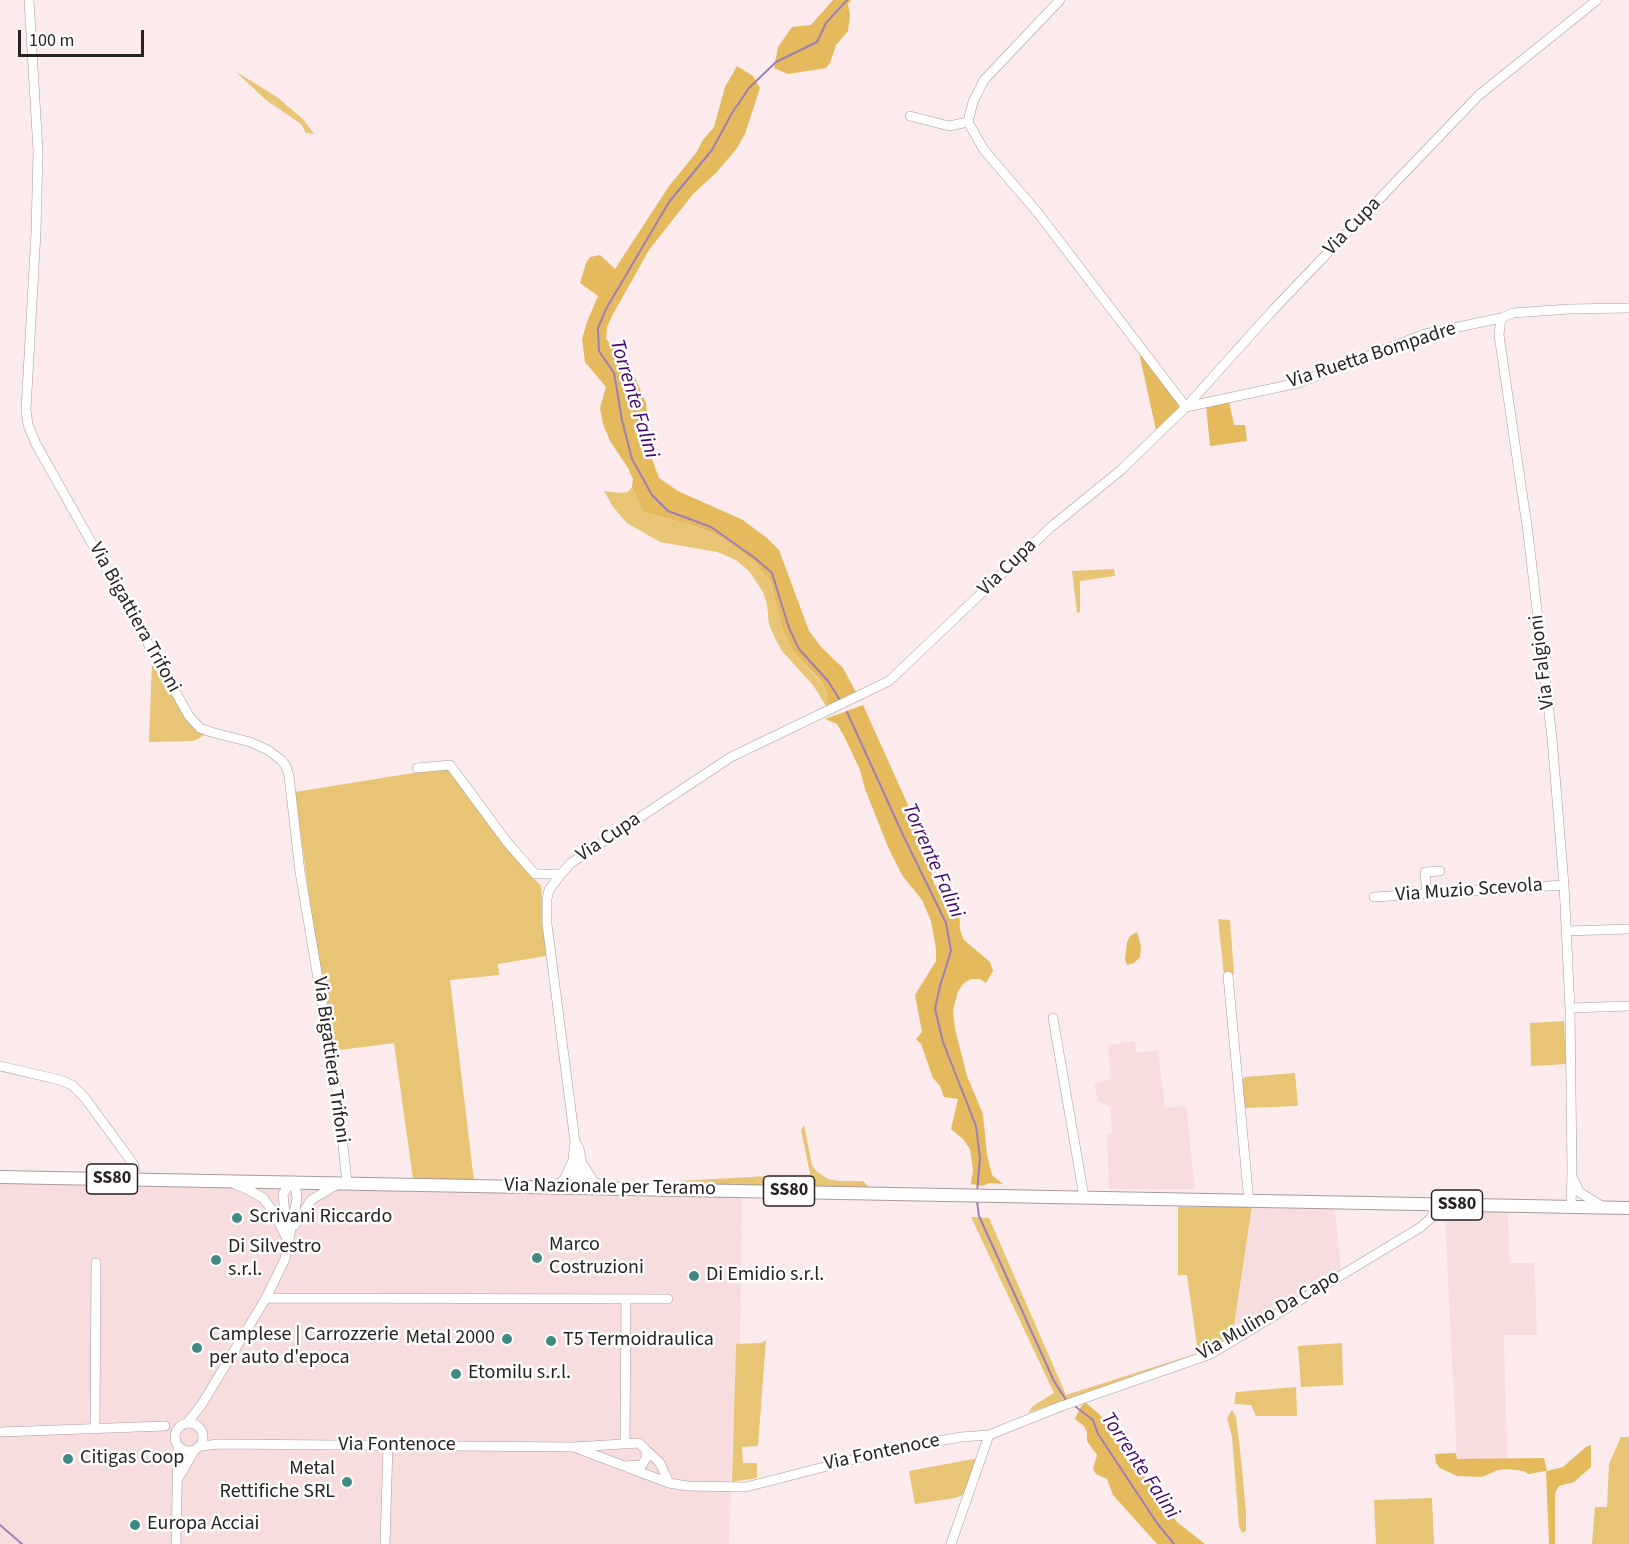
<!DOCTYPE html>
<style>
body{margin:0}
#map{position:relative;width:1629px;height:1544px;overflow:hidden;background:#fcebec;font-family:"Source Sans 3",sans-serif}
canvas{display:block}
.scale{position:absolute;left:18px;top:30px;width:126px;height:27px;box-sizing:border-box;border:3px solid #282222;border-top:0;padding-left:8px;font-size:18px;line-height:21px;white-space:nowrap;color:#282222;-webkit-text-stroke:4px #fdfdfd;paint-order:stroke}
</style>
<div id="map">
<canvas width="1629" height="1544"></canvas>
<div class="scale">100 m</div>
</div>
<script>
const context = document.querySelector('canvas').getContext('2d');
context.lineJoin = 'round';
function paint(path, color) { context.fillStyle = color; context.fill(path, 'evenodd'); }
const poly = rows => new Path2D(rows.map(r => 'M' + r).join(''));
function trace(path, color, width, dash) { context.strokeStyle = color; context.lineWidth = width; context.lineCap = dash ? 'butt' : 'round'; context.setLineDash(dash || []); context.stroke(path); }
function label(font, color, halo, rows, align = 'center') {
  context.font = font + ' "Source Sans 3",sans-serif'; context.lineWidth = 5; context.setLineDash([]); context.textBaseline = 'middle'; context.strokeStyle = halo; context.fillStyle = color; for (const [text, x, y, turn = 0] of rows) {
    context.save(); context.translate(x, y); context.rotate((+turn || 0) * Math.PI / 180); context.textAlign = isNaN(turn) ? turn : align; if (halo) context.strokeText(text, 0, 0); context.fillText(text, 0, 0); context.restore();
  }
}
const built = poly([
 [1135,1041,1136,1052,1158,1051,1165,1108,1186,1106,1195,1189,1109,1189,1107,1134,1112,1134,1110,1107,1098,1101,1094,1084,1111,1079,1108,1045],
 [0,1181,742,1195,740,1344,736,1344,729,1544,0,1544],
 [1252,1206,1335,1208,1341,1271,1232,1338],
 [1454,1211,1508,1212,1509,1263,1534,1263,1537,1335,1504,1335,1507,1459,1457,1459,1445,1219]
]);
const green = poly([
 [235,71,277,97,304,120,314,134,306,133,301,124,266,100],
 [632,487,643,512,691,525,720,537,755,562,766,575,771,582,782,628,794,653,820,681,825,688,827,694,826,706,813,685,782,651,776,640,769,625,767,604,763,592,749,571,736,560,717,552,660,542,627,523,613,507,604,491,619,493,628,492],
 [1114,569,1115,576,1080,581,1080,612,1077,613,1072,571],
 [152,661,183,712,197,730,205,735,193,741,149,742],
 [438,769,448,770,452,773,521,865,541,886,546,956,498,964,499,975,450,980,474,1181,413,1179,394,1043,332,1051,318,962,295,792],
 [1218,919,1230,920,1234,974,1224,975],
 [1564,1021,1566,1064,1531,1066,1530,1023],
 [1295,1073,1298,1106,1245,1108,1242,1080,1245,1077],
 [804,1125,812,1165,816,1171,828,1179,839,1181,863,1181,870,1188,813,1188,801,1130],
 [768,1176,795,1180,805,1178,806,1187,680,1184,679,1181],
 [1252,1206,1232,1338,1198,1353,1028,1413,1033,1406,1054,1393,971,1217,989,1218,1066,1395,1198,1353,1187,1275,1178,1275,1178,1207],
 [766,1340,758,1446,742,1447,743,1463,757,1463,757,1478,732,1482,736,1344,761,1343],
 [1342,1343,1343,1385,1301,1387,1298,1346],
 [1296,1387,1297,1416,1256,1416,1251,1405,1234,1404,1236,1392],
 [1232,1410,1236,1417,1240,1449,1246,1512,1246,1531,1242,1533,1239,1526,1232,1437,1227,1418],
 [1621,1437,1629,1437,1629,1544,1592,1544,1595,1507,1607,1507,1609,1464],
 [979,1458,965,1494,955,1498,915,1504,909,1471],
 [1432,1498,1434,1544,1376,1544,1374,1500]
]);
const forest = poly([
 [833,0,851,0,848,4,850,15,848,31,836,45,830,63,826,68,788,74,774,68,778,47,792,27,811,25],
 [737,66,753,76,760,88,745,134,737,148,717,172,693,194,649,250,612,316,607,327,606,339,622,357,634,375,646,403,651,456,659,478,678,491,743,520,768,539,779,550,809,631,822,648,843,668,856,692,826,706,827,694,825,688,820,680,794,653,782,628,771,582,755,562,720,537,709,532,691,525,643,512,632,487,633,479,628,468,610,441,603,424,600,408,606,387,585,362,582,339,587,322,598,296,580,283,586,263,590,257,600,255,615,269,669,186,696,153,703,140,714,127,725,87],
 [1141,351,1182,405,1156,430,1140,357],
 [1229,401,1234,425,1245,425,1247,441,1210,446,1206,405],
 [863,705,908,805,928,856,934,884,944,895,959,896,960,930,964,940,990,962,993,971,986,983,980,979,971,979,964,983,958,991,953,1010,955,1029,967,1076,983,1114,987,1155,992,1175,1003,1184,989,1183,982,1186,971,1184,973,1170,970,1149,963,1139,951,1129,958,1099,944,1097,940,1086,933,1078,921,1044,916,1039,922,1032,915,995,936,961,936,949,931,921,922,900,902,875,888,847,865,789,860,770,845,738,837,724,825,719],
 [1137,932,1141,946,1140,957,1134,963,1127,965,1125,959,1127,942,1130,936],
 [1085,1402,1100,1415,1177,1522,1205,1544,1157,1544,1113,1495,1107,1479,1096,1474,1093,1469,1097,1455,1087,1441,1087,1432,1084,1426,1075,1419,1080,1408],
 [1591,1445,1591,1467,1574,1482,1559,1486,1555,1493,1555,1544,1549,1544,1546,1471,1528,1474,1524,1471,1507,1469,1498,1470,1482,1477,1457,1476,1440,1468,1436,1463,1435,1454,1456,1453,1457,1459,1544,1458,1547,1471,1563,1467,1586,1447]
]);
const stream = poly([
 [840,700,828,681,799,649,789,628,772,573,755,558,711,527,668,511,652,495,632,459,622,420,614,373,599,351,598,328,606,309,669,202,712,150,732,113,749,88,776,62,817,42,826,23,847,0],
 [847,712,903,835,946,923,951,951,940,986,935,1009,943,1042,976,1126,980,1158,977,1193],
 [977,1201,979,1216,1054,1381,1066,1400],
 [1076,1407,1093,1420,1098,1434,1157,1523,1174,1544],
 [0,1525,22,1544]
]);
const minor = poly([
 [29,0,38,151,36,232,26,409,28,425,36,444,189,716,200,728,211,732,250,742,268,750,281,760,286,766,289,776,300,872,338,1097,347,1183],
 [1060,0,984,80,973,102,968,122,984,150,1038,213,1186,407,1298,383,1425,334,1501,318,1513,313,1569,309,1629,308],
 [910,116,949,126,968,122],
 [1501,318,1499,335,1528,533,1552,738,1564,885,1570,1008,1572,1172,1571,1207],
 [417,768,450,765,507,842,535,874,561,874],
 [1427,894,1425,872,1440,871],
 [1374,897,1564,885],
 [1567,931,1629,929],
 [1228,976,1249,1202],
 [1570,1008,1629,1006],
 [1053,1018,1084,1197],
 [0,1066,60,1080,72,1085,85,1098,134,1165,135,1179],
 [575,1142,573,1159,576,1181,580,1187],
 [584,1166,593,1181,605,1187],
 [1574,1180,1579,1192,1602,1206],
 [235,1184,249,1190,263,1198,275,1214,287,1239],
 [553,1187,564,1180,572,1162],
 [580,1187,583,1181,583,1171,579,1148,575,1142,547,924,547,899,549,890,561,874,571,863,731,757,889,681,1051,527,1121,470,1186,407,1273,310,1479,95,1597,0],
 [295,1225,311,1200,338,1184],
 [266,1298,668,1299],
 '175 1437a14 14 0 1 1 28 0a14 14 0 1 1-28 0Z',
 [187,1423,202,1404,266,1298,285,1259,297,1199,296,1190,289,1182,283,1195,288,1241],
 [95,1428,96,1263],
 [0,1432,165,1426],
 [625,1444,626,1299],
 [201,1446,219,1444,574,1447,639,1443,646,1450,646,1458,642,1465,624,1466,574,1447],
 [629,1468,669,1483,660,1463,646,1450],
 [179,1477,194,1451],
 [669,1483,687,1486,746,1487,898,1448,961,1437,989,1435,1059,1407,1211,1354,1421,1227,1432,1217,1435,1204],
 [176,1544,178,1446],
 [385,1544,388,1446],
 [951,1544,989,1435]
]);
const major = poly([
 [0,1177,1629,1208]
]);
const markers = [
 [237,1218,6,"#428984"],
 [537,1258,6,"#428984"],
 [216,1260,6,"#428984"],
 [694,1276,6,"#428984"],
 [507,1339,6,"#428984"],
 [551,1341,6,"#428984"],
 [197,1348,6,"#428984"],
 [456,1374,6,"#428984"],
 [68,1459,6,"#428984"],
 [347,1482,6,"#428984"],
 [135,1525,6,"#428984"]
];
const shields = [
 [112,1179,51],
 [789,1191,51],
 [1457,1205,51]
];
const shieldNames = [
 ["SS80",112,1179],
 ["SS80",789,1191],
 ["SS80",1457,1205]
];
const streetNames = [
 ["Via Cupa",1353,227,-46],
 ["Via Ruetta Bompadre",1372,356,-18],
 ["Via Cupa",1008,568,-44],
 ["Via Bigattiera Trifoni",134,618,61],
 ["Via Falgioni",1543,662,-97],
 ["Via Cupa",609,838,-34],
 ["Via Muzio Scevola",1469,891,-4],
 ["Via Bigattiera Trifoni",330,1060,82],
 ["Via Nazionale per Teramo",610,1188,1],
 ["Via Mulino Da Capo",1269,1316,-30],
 ["Via Fontenoce",397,1446],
 ["Via Fontenoce",882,1453,-12]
];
const poiNames = [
 ["Scrivani Riccardo",249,1218],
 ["Marco",549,1246],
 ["Costruzioni",549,1269],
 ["Di Silvestro",228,1248],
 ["s.r.l.",228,1271],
 ["Di Emidio s.r.l.",706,1276],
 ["Camplese | Carrozzerie",209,1336],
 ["per auto d'epoca",209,1359],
 ["Metal 2000",495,1339,"right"],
 ["T5 Termoidraulica",563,1341],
 ["Etomilu s.r.l.",468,1374],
 ["Citigas Coop",80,1459],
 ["Metal",335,1470,"right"],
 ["Rettifiche SRL",335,1493,"right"],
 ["Europa Acciai",147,1525]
];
const waterNames = [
 ["Torrente Falini",633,399,73],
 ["Torrente Falini",932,861,66],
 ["Torrente Falini",1139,1466,56]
];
paint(built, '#f7ddde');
paint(green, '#e8c475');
paint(forest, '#e4ba5c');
trace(stream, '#9e7eb8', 2);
trace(minor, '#aa9b9b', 10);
trace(major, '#aa9b9b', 14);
trace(minor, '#fff', 9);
trace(major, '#fff', 12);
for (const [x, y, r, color] of markers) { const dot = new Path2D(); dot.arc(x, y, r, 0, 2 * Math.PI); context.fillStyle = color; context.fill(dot); trace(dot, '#fdfdfd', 2); }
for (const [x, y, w] of shields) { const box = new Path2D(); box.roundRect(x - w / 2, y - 15, w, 30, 4.5); context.fillStyle = '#fdfdfd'; context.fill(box); trace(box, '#282222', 1.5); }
label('bold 18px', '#282222', null, shieldNames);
label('20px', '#282222', '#fdfdfd', streetNames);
label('20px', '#282222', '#fdfdfd', poiNames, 'left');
label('italic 21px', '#46076b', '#fdfdfd', waterNames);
</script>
